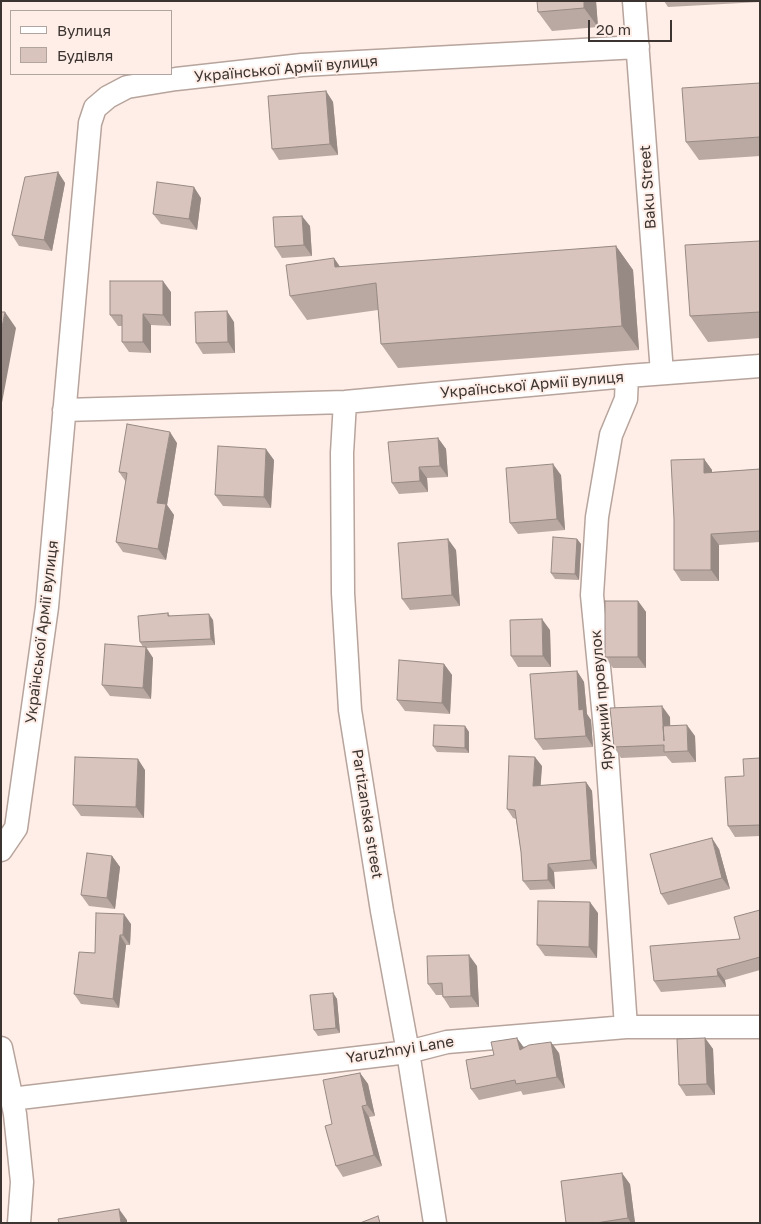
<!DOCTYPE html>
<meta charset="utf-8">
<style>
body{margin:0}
#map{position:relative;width:761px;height:1224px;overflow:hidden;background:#feeee7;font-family:"Golos Text",sans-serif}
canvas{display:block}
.frame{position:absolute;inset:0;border:2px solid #3c3431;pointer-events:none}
.legend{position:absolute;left:10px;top:10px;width:162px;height:65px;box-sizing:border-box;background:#feeee7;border:1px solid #b0a49e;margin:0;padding:6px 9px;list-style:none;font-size:15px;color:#3c3431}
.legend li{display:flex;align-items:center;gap:10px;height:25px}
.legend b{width:25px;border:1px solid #b0a49e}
.scale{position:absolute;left:588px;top:20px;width:84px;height:22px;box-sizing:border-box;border:2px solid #3c3431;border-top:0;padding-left:6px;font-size:15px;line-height:18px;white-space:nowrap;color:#3c3431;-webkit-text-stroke:4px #feeee7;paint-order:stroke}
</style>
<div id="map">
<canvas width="761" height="1224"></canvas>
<div class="frame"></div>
<ul class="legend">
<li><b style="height:6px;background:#fff"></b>Вулиця</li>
<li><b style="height:14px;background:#d8c4bc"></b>Будівля</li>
</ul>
<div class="scale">20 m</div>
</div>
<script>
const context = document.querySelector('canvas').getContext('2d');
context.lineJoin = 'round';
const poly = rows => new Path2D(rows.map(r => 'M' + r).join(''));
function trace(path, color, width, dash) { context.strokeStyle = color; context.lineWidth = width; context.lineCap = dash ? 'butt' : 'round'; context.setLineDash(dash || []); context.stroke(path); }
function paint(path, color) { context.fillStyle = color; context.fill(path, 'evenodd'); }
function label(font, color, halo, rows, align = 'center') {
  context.font = font + ' "Golos Text",sans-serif'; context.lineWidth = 4; context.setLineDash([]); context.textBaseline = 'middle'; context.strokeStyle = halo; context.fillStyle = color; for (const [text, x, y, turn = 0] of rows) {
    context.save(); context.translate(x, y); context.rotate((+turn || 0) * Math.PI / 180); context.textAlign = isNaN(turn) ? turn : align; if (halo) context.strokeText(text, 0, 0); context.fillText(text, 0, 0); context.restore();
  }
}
const street = poly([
 [634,1,662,373],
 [345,402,342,453,343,593,350,710,382,911,408,1052,435,1223],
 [64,410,345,402,627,376,760,366],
 [1,850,16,828,47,607,90,123,95,108,108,97,127,87,176,79,302,65,638,47],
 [626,1027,606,739,592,595,597,517,611,435,626,399,627,376],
 [1,1048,15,1114,22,1182,19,1223],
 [11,1099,408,1052,447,1042,626,1027,760,1027]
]);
const wall = poly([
 [596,1,598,27,552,31,538,12],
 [664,1,760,1,760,2,668,7],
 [760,83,760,156,699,160,686,142],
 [326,91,333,102,338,155,279,160,272,149],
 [58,172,65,183,52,251,19,246,12,235],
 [201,198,197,230,161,224,153,214],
 [310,226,312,256,282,258,275,247],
 [760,241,760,338,708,342,690,316],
 [616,246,633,270,639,350,398,368,381,344,378,310,307,320,290,296,334,258,340,267],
 [171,292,171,326,151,325,151,353,129,352,122,342,122,326,118,326,110,315],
 [234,322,235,353,203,354,196,343],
 [438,438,446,449,448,477,427,478,428,492,399,494,392,483],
 [177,443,167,505,174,515,166,560,123,552,116,542,126,482,119,472],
 [704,459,712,470,712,472,760,469,760,542,719,545,719,581,681,581,674,570],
 [274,460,271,508,223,506,215,495],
 [561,475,565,530,518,534,510,523],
 [577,539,581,544,579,580,555,579,551,573],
 [456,550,460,606,410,610,402,599],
 [638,601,646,612,646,668,613,668,605,657],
 [168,613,170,616,213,620,215,645,146,648,153,658,151,699,110,696,102,685,143,647,140,642],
 [550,630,551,667,518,667,511,656],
 [444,664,452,675,450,714,405,711,397,700],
 [577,671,584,682,587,714,591,720,593,747,543,750,535,739],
 [670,717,670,726,695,736,696,762,672,763,666,756,621,758,614,747],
 [465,726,469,732,469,753,437,752,433,746],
 [760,758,760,836,735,837,728,826],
 [542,766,540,786,586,782,592,791,597,869,554,872,555,889,530,890,523,881,521,852,516,819,513,818,507,809],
 [145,770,144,818,81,816,73,805],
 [719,849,730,889,668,905,661,894],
 [112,856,120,867,115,909,89,906,81,895],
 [760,910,760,970,725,980,726,987,661,992,654,981,740,939],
 [598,913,597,958,545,956,537,945],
 [131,924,130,945,126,945,119,1008,81,1004,74,994,95,953],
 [477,966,479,1007,450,1008,443,997,442,995,436,995,428,984],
 [333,993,337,999,340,1033,318,1036,314,1030],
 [705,1038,713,1049,715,1095,686,1096,679,1085],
 [524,1048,559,1053,565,1088,523,1095,521,1091,479,1100,471,1089,494,1055],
 [360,1073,368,1084,375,1116,369,1117,382,1166,343,1177,336,1166,332,1124],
 [630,1184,635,1223,566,1223]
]);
const shadedWall = poly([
 [584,1,596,1,598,27,584,8],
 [326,91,333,102,338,155,330,144],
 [58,172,65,183,52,251,44,240],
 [194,187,201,198,197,230,189,219],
 [302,216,310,226,312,256,304,245],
 [616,246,633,270,639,350,622,326],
 [334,258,351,283,335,267],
 [163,281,171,292,171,326,163,315],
 [227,311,234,322,235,353,228,342],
 [5,312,16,328,1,408,1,332],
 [143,314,151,325,151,353,143,342],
 [170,432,177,443,167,505,174,515,166,560,158,549,157,503],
 [438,438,446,449,448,477,440,466],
 [266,449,274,460,271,508,264,497],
 [704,459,712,470,712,484,704,473],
 [553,464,561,475,565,530,557,519],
 [419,467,427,478,428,492,420,481],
 [711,534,719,545,719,581,711,570],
 [448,539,456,550,460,606,452,595],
 [577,539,581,544,579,580,575,574],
 [638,601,646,612,646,668,638,657],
 [209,614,213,620,215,645,211,639],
 [542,619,550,630,551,667,543,656],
 [146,647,153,658,151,699,143,688],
 [444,664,452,675,450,714,442,703],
 [577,671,584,682,587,714,591,720,593,747,586,736,579,710],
 [662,706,670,717,671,752,664,741],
 [687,725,695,736,696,762,688,751],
 [465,726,469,732,469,753,465,748],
 [535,757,542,766,540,795,533,786],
 [138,759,145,770,144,818,136,807],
 [586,782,592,791,597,869,591,860],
 [712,838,719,849,730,889,722,878],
 [112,856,120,867,115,909,107,898],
 [548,864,554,872,555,889,548,880],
 [590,902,598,913,597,958,589,947],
 [124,914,131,924,130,945,123,935],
 [120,935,126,945,119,1008,113,999],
 [469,955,477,966,479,1007,471,996],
 [717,969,725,980,726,987,718,976],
 [333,993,337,999,340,1033,336,1028],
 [517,1038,525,1049,520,1050],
 [705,1038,713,1049,715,1095,707,1084],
 [551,1042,559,1053,565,1088,557,1077],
 [360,1073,368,1084,375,1116,367,1105],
 [362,1106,369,1117,382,1166,374,1155],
 [622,1173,630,1184,635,1223,631,1223,628,1218],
 [119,1209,127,1220,127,1223,121,1223]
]);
const building = poly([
 [537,1,584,1,584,8,538,12,537,1],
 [760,83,760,137,686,142,682,88,760,83],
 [326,91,330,144,272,149,268,96,326,91],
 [58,172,44,240,12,235,25,177,58,172],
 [157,182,194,187,189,219,153,214,157,182],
 [302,216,304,245,275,247,273,217,302,216],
 [760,241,760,312,690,316,685,245,760,241],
 [616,246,622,326,381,344,376,283,290,296,286,265,334,258,335,267,616,246],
 [110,281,163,281,163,315,143,314,143,342,122,342,122,315,110,315,110,281],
 [227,311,228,342,196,343,195,312,227,311],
 [1,312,5,312,1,332,1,312],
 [127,424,170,432,157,503,166,504,158,549,116,542,127,473,119,472,127,424],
 [438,438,440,466,419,467,420,481,392,483,388,442,438,438],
 [218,446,266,449,264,497,215,495,218,446],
 [704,459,704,473,760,469,760,531,711,534,711,570,674,570,674,519,671,460,704,459],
 [553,464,557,519,510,523,506,468,553,464],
 [553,537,577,539,575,574,551,573,553,537],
 [448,539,452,595,402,599,398,543,448,539],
 [605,601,638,601,638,657,605,657,605,601],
 [168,613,168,616,209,614,211,639,140,642,138,616,168,613],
 [542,619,543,656,511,656,510,620,542,619],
 [105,644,146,647,143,688,102,685,105,644],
 [399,660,444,664,442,703,397,700,399,660],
 [577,671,579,710,583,709,586,736,535,739,530,674,577,671],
 [662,706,664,741,663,726,687,725,688,751,664,752,664,745,614,747,610,708,662,706],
 [434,725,465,726,465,748,433,746,434,725],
 [509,756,535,757,533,786,586,782,591,860,548,864,548,880,523,881,521,852,515,810,507,809,509,756],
 [75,757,138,759,136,807,73,805,75,757],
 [760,758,760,825,728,826,725,777,744,776,743,759,760,758],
 [712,838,722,878,661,894,650,854,712,838],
 [87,853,112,856,107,898,81,895,87,853],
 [538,901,590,902,589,947,537,945,538,901],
 [760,910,760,957,717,969,718,976,654,981,650,946,740,939,734,917,760,910],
 [96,913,124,914,123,935,120,935,113,999,74,994,79,952,95,953,96,913],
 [469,955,471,996,443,997,442,983,428,984,427,956,469,955],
 [333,993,336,1028,314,1030,310,995,333,993],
 [517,1038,520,1050,529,1045,551,1042,557,1077,516,1084,515,1080,471,1089,466,1060,494,1055,491,1042,517,1038],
 [705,1038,707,1084,679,1085,677,1039,705,1038],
 [360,1073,367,1105,362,1106,374,1155,336,1166,325,1126,332,1124,323,1080,360,1073],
 [622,1173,628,1218,596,1223,566,1223,561,1181,622,1173],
 [119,1209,121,1223,59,1223,58,1219,119,1209],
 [378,1216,380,1223,360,1223,378,1216]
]);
const streetNames = [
 ["Української Армії вулиця",286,69,-5],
 ["Baku Street",648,187,-94],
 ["Української Армії вулиця",532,385,-5],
 ["Української Армії вулиця",42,632,-83],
 ["Яружний провулок",602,700,-95],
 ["Partizanska street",367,814,81],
 ["Yaruzhnyi Lane",400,1050,-9]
];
trace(street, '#b7a49c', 25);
trace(street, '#fff', 22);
paint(wall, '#baa9a2');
paint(shadedWall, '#978984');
paint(building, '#d8c4bc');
trace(building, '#978984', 1);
label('15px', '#3c3431', '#feeee7', streetNames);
</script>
